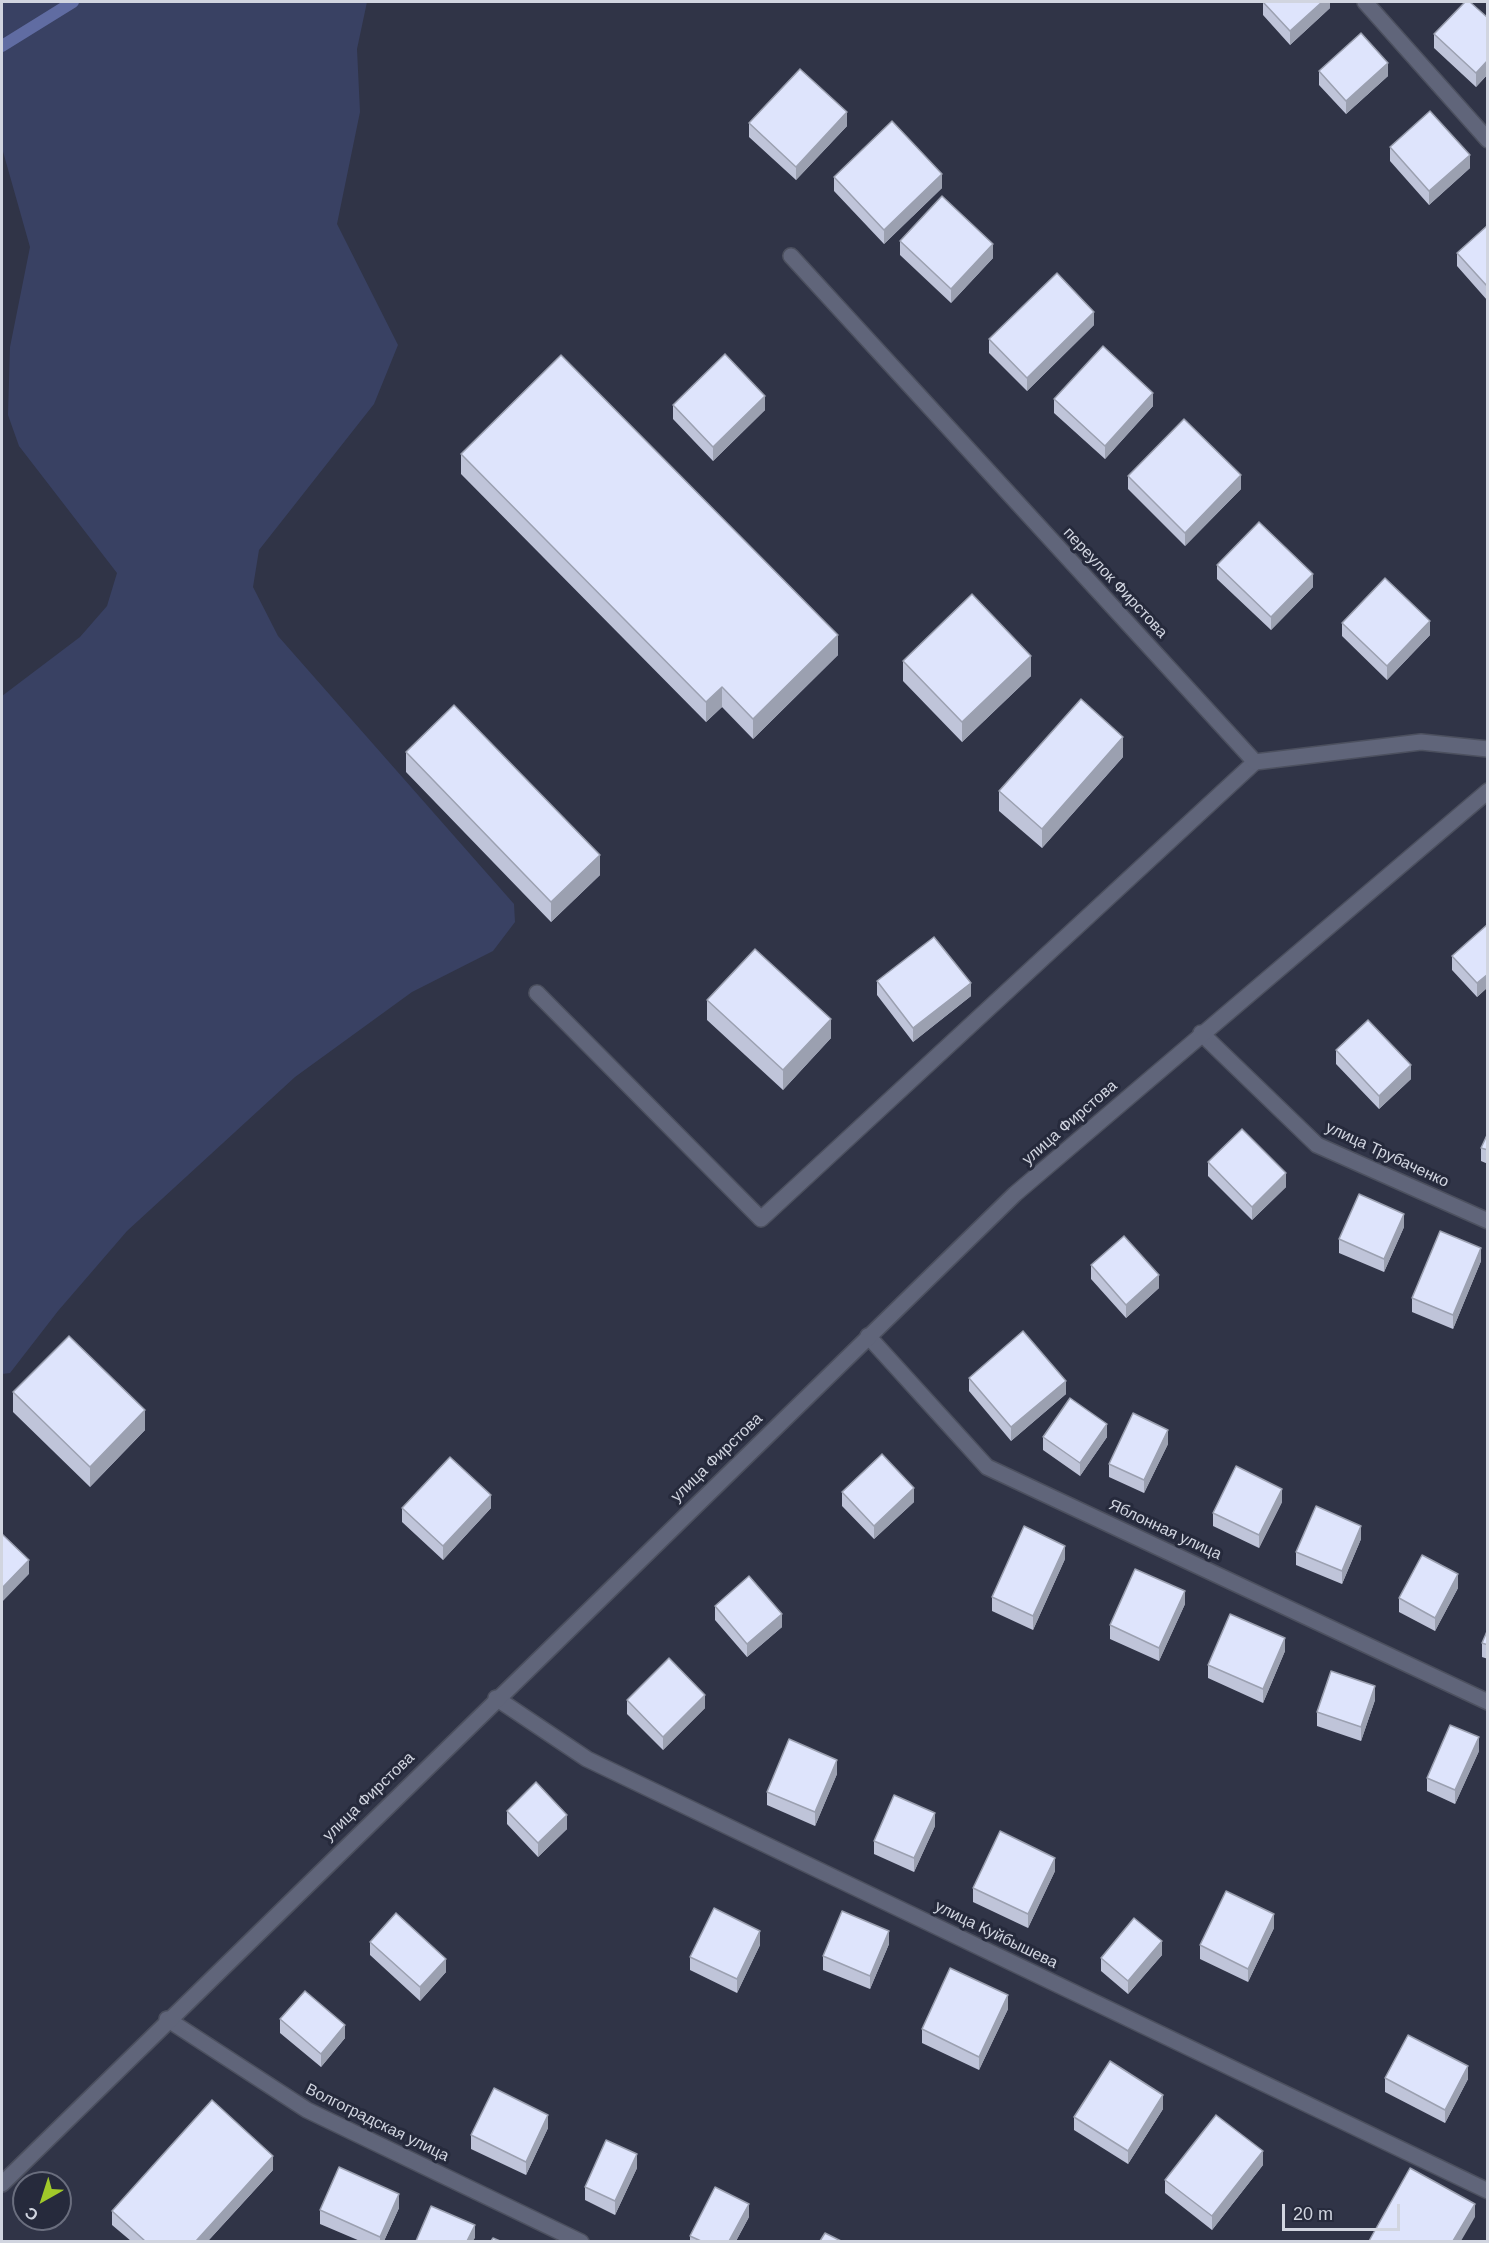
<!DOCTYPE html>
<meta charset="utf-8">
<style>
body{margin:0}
#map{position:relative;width:1489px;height:2243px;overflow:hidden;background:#303447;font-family:Arial,sans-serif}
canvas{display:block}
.frame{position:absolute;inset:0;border:3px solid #d1d5e0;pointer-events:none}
.north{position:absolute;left:12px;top:2171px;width:60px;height:60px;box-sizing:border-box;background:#262a3c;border:2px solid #6a6e7e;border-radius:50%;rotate:219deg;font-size:16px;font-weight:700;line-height:24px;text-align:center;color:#d1d5e0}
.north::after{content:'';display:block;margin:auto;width:21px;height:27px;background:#a1c92a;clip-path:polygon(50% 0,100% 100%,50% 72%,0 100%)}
.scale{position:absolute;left:1282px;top:2204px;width:118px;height:27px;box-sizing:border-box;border:3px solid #d1d5e0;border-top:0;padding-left:8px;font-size:18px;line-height:21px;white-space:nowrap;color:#d1d5e0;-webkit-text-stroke:4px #262a3c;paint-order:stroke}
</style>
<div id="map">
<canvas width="1489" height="2243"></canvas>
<div class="frame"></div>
<div class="north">С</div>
<div class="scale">20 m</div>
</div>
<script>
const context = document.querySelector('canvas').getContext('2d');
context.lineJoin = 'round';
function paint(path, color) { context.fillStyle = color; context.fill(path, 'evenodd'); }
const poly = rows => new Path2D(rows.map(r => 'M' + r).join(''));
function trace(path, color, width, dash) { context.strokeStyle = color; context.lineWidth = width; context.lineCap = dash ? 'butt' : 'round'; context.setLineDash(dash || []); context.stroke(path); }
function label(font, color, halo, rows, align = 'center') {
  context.font = font + ' Arial,sans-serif'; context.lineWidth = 6; context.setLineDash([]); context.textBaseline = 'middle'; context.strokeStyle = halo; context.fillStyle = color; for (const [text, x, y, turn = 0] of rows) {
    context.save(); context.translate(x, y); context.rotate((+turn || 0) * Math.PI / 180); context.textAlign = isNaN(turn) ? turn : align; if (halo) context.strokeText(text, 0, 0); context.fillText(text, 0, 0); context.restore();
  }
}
const green = poly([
 [2,2,367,2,357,49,360,112,337,224,398,345,374,404,259,550,253,587,278,636,514,904,515,922,493,951,412,992,295,1077,127,1231,58,1311,10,1373,2,1374,2,696,80,637,107,606,117,573,19,446,8,415,10,347,30,247,2,148]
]);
const stream = poly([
 [2,46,73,2]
]);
const service = poly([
 [537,993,761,1219,1255,762]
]);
const minor = poly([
 [1365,2,1488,140],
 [791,256,1255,762,1421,742,1488,749],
 [1201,1033,1317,1145,1488,1221],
 [868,1336,987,1467,1488,1702],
 [496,1698,587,1759,1488,2191],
 [167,2019,307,2110,581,2242]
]);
const secondary = poly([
 [2,2184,1015,1194,1488,791]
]);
const wall = poly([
 [1263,2,1330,2,1330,8,1290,45,1263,15],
 [1488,18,1488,74,1476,87,1434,48,1434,34],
 [1319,71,1388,76,1346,114,1319,85],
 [749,123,847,126,796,180,749,137],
 [1390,147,1470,168,1429,205,1390,161],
 [834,177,942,188,884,244,834,191],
 [1488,225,1487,300,1457,266,1457,253],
 [900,241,993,258,951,303,900,255],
 [1094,325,1027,391,989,353,989,339],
 [1054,399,1153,406,1105,459,1054,413],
 [673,405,765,410,713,461,673,419],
 [461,454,838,655,753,739,722,707,706,722,461,474],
 [1128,476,1241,489,1185,546,1128,489],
 [1217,565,1313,587,1271,630,1217,579],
 [1342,623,1430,635,1387,680,1342,636],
 [903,661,1031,676,962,742,903,681],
 [406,752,600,875,551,922,406,772],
 [1123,757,1042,848,999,811,999,791],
 [1488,924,1488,987,1477,997,1452,970,1452,956],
 [877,981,971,996,913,1042,877,995],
 [707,1000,831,1038,783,1090,707,1020],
 [1336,1050,1411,1079,1379,1109,1336,1064],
 [1488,1133,1488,1164,1481,1161,1481,1148],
 [1208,1162,1286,1187,1252,1220,1208,1176],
 [1404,1227,1384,1272,1339,1253,1339,1239],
 [1481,1261,1453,1329,1412,1312,1412,1298],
 [1091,1265,1159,1288,1126,1318,1091,1279],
 [969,1378,1066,1394,1011,1441,969,1391],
 [13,1392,145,1430,90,1487,13,1412],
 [1043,1437,1107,1437,1080,1476,1043,1450],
 [1168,1444,1144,1493,1109,1477,1109,1464],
 [842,1492,914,1502,874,1539,842,1506],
 [1282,1502,1259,1548,1213,1526,1213,1513],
 [402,1508,491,1508,443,1560,402,1522],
 [1361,1539,1342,1584,1296,1565,1296,1552],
 [1065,1559,1033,1630,992,1611,992,1597],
 [1458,1588,1435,1631,1399,1612,1399,1598],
 [1185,1604,1159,1661,1110,1639,1110,1625],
 [715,1606,782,1627,747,1657,715,1620],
 [1488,1629,1488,1659,1482,1657,1482,1643],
 [1285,1651,1263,1703,1208,1678,1208,1665],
 [627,1700,705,1708,663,1750,627,1714],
 [1375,1700,1361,1741,1317,1726,1317,1712],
 [1479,1751,1455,1804,1427,1791,1427,1778],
 [837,1774,815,1826,767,1805,767,1792],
 [507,1811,567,1829,538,1857,507,1824],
 [935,1826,914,1872,874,1854,874,1841],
 [1055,1871,1028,1928,973,1902,973,1888],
 [1274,1928,1248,1982,1200,1959,1200,1945],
 [370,1942,446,1972,420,2001,370,1955],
 [889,1944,870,1989,823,1970,823,1956],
 [760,1945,737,1993,690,1970,690,1957],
 [1162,1955,1128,1994,1101,1971,1101,1958],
 [1008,2009,979,2070,922,2043,922,2029],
 [280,2019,345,2038,321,2067,280,2033],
 [1385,2078,1468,2079,1445,2123,1385,2092],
 [1163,2109,1128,2164,1074,2130,1074,2117],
 [548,2128,526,2175,471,2149,471,2135],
 [1263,2165,1212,2230,1165,2193,1165,2180],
 [637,2168,615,2215,585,2200,585,2187],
 [273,2170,208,2241,131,2241,112,2225,112,2211],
 [399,2208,384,2241,360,2241,320,2224,320,2210],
 [749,2217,736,2241,690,2241,690,2236]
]);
const shadedWall = poly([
 [1322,2,1330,2,1330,8,1290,45,1290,31],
 [1488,60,1488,74,1476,87,1476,73],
 [1388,63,1388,76,1346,114,1346,101],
 [847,112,847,126,796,180,796,167],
 [1470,155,1470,168,1429,205,1429,191],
 [942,174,942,188,884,244,884,230],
 [993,244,993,258,951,303,951,289],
 [1488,285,1488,299,1487,300,1487,286],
 [1094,312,1094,325,1027,391,1027,378],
 [1153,393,1153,406,1105,459,1105,446],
 [765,396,765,410,713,461,713,447],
 [1241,475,1241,489,1185,546,1185,533],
 [1313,574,1313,587,1271,630,1271,617],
 [1430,621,1430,635,1387,680,1387,666],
 [838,635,838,655,753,739,753,719],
 [1031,656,1031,676,962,742,962,722],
 [722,687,722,707,706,722,706,702],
 [1123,737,1123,757,1042,848,1042,829],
 [600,855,600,875,551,922,551,902],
 [1488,974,1488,987,1477,997,1477,983],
 [971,983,971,996,913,1042,913,1028],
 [831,1019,831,1038,783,1090,783,1070],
 [1411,1065,1411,1079,1379,1109,1379,1096],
 [1286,1173,1286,1187,1252,1220,1252,1207],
 [1404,1214,1404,1227,1384,1272,1384,1259],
 [1481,1248,1481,1261,1453,1329,1453,1315],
 [1159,1275,1159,1288,1126,1318,1126,1305],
 [1066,1381,1066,1394,1011,1441,1011,1427],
 [145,1410,145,1430,90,1487,90,1467],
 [1107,1424,1107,1437,1080,1476,1080,1463],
 [1168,1430,1168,1444,1144,1493,1144,1480],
 [914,1488,914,1502,874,1539,874,1526],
 [1282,1489,1282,1502,1259,1548,1259,1535],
 [491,1495,491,1508,443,1560,443,1546],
 [1361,1526,1361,1539,1342,1584,1342,1571],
 [1065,1546,1065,1559,1033,1630,1033,1616],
 [29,1560,29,1574,2,1602,2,1588],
 [1458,1574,1458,1588,1435,1631,1435,1618],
 [1185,1591,1185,1604,1159,1661,1159,1648],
 [782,1614,782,1627,747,1657,747,1644],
 [1285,1638,1285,1651,1263,1703,1263,1689],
 [1375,1686,1375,1700,1361,1741,1361,1727],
 [705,1695,705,1708,663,1750,663,1737],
 [1479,1737,1479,1751,1455,1804,1455,1790],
 [837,1760,837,1774,815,1826,815,1812],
 [935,1813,935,1826,914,1872,914,1858],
 [567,1815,567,1829,538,1857,538,1843],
 [1055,1858,1055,1871,1028,1928,1028,1914],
 [1274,1914,1274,1928,1248,1982,1248,1969],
 [760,1931,760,1945,737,1993,737,1979],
 [889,1931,889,1944,870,1989,870,1976],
 [1162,1941,1162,1955,1128,1994,1128,1981],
 [446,1959,446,1972,420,2001,420,1987],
 [1008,1995,1008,2009,979,2070,979,2057],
 [345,2025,345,2038,321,2067,321,2054],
 [1468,2066,1468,2079,1445,2123,1445,2110],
 [1163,2095,1163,2109,1128,2164,1128,2151],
 [548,2115,548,2128,526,2175,526,2162],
 [1263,2151,1263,2165,1212,2230,1212,2216],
 [637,2154,637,2168,615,2215,615,2201],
 [273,2156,273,2170,208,2241,196,2241],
 [399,2194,399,2208,384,2241,380,2241,380,2237],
 [749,2204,749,2217,736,2241,729,2241],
 [1475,2204,1475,2217,1461,2241,1453,2241],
 [475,2225,475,2238,473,2241,467,2241]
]);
const building = poly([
 [1263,2,1322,2,1290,31,1263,2],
 [1465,2,1470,2,1488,18,1488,60,1476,73,1434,34,1465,2],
 [1361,33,1388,63,1346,101,1319,71,1361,33],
 [800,69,847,112,796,167,749,123,800,69],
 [1430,111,1470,155,1429,191,1390,147,1430,111],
 [892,121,942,174,884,230,834,177,892,121],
 [942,196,993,244,951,289,900,241,942,196],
 [1488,225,1488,285,1487,286,1457,253,1488,225],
 [1057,273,1094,312,1027,378,989,339,1057,273],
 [1103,346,1153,393,1105,446,1054,399,1103,346],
 [725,354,765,396,713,447,673,405,725,354],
 [561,355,838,635,753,719,722,687,706,702,461,454,561,355],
 [1184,419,1241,475,1185,533,1128,476,1184,419],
 [1259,522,1313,574,1271,617,1217,565,1259,522],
 [1385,578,1430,621,1387,666,1342,623,1385,578],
 [972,594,1031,656,962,722,903,661,972,594],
 [1081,699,1123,737,1042,829,999,791,1081,699],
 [454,705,600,855,551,902,406,752,454,705],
 [1488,924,1488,974,1477,983,1452,956,1488,924],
 [934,937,971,983,913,1028,877,981,934,937],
 [755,949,831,1019,783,1070,707,1000,755,949],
 [1368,1020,1411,1065,1379,1096,1336,1050,1368,1020],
 [1242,1129,1286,1173,1252,1207,1208,1162,1242,1129],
 [1488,1133,1488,1150,1481,1148,1488,1133],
 [1359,1194,1404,1214,1384,1259,1339,1239,1359,1194],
 [1440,1231,1481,1248,1453,1315,1412,1298,1440,1231],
 [1124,1236,1159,1275,1126,1305,1091,1265,1124,1236],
 [1023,1331,1066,1381,1011,1427,969,1378,1023,1331],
 [69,1336,145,1410,90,1467,13,1392,69,1336],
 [1070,1398,1107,1424,1080,1463,1043,1437,1070,1398],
 [1133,1413,1168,1430,1144,1480,1109,1464,1133,1413],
 [882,1454,914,1488,874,1526,842,1492,882,1454],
 [450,1457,491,1495,443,1546,402,1508,450,1457],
 [1236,1466,1282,1489,1259,1535,1213,1513,1236,1466],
 [1316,1506,1361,1526,1342,1571,1296,1552,1316,1506],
 [1024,1526,1065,1546,1033,1616,992,1597,1024,1526],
 [2,1534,29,1560,2,1588,2,1534],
 [1422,1555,1458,1574,1435,1618,1399,1598,1422,1555],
 [1135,1569,1185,1591,1159,1648,1110,1625,1135,1569],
 [749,1576,782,1614,747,1644,715,1606,749,1576],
 [1230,1614,1285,1638,1263,1689,1208,1665,1230,1614],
 [1488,1629,1488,1645,1482,1643,1488,1629],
 [669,1658,705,1695,663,1737,627,1700,669,1658],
 [1331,1671,1375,1686,1361,1727,1317,1712,1331,1671],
 [1450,1725,1479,1737,1455,1790,1427,1778,1450,1725],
 [789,1739,837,1760,815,1812,767,1792,789,1739],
 [536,1782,567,1815,538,1843,507,1811,536,1782],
 [894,1795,935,1813,914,1858,874,1841,894,1795],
 [1000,1831,1055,1858,1028,1914,973,1888,1000,1831],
 [1226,1891,1274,1914,1248,1969,1200,1945,1226,1891],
 [714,1908,760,1931,737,1979,690,1957,714,1908],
 [842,1911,889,1931,870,1976,823,1956,842,1911],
 [396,1913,446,1959,420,1987,370,1942,396,1913],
 [1134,1918,1162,1941,1128,1981,1101,1958,1134,1918],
 [950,1968,1008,1995,979,2057,922,2029,950,1968],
 [305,1991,345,2025,321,2054,280,2019,305,1991],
 [1408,2035,1468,2066,1445,2110,1385,2078,1408,2035],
 [1110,2061,1163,2095,1128,2151,1074,2117,1110,2061],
 [494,2088,548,2115,526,2162,471,2135,494,2088],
 [212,2100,273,2156,196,2241,145,2241,112,2211,212,2100],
 [1216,2115,1263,2151,1212,2216,1165,2180,1216,2115],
 [606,2140,637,2154,615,2201,585,2187,606,2140],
 [339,2167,399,2194,380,2237,320,2210,339,2167],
 [1410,2168,1475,2204,1453,2241,1369,2241,1410,2168],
 [715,2187,749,2204,729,2241,701,2241,690,2236,715,2187],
 [431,2206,475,2225,467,2241,416,2241,431,2206],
 [825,2233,841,2241,820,2241,825,2233],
 [493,2238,500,2241,491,2241,493,2238]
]);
const streetNames = [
 ["переулок Фирстова",1115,583,47],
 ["улица Фирстова",1070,1123,-41],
 ["улица Трубаченко",1387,1155,25],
 ["улица Фирстова",717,1458,-44],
 ["Яблонная улица",1165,1530,25],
 ["улица Фирстова",369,1797,-44],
 ["улица Куйбышева",996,1935,26],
 ["Волгоградская улица",377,2123,26]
];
paint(green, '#394163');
trace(stream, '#606ca2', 12);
trace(service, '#4c505f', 18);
trace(minor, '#4c505f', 18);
trace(secondary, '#4c505f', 18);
trace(service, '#60657a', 15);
trace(minor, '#60657a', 15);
trace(secondary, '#60657a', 15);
paint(wall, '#bfc4d9');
paint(shadedWall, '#9ba0b0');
paint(building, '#dee4fc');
trace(building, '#9ba0b0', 1.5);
label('16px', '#d1d5e0', '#262a3c', streetNames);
</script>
